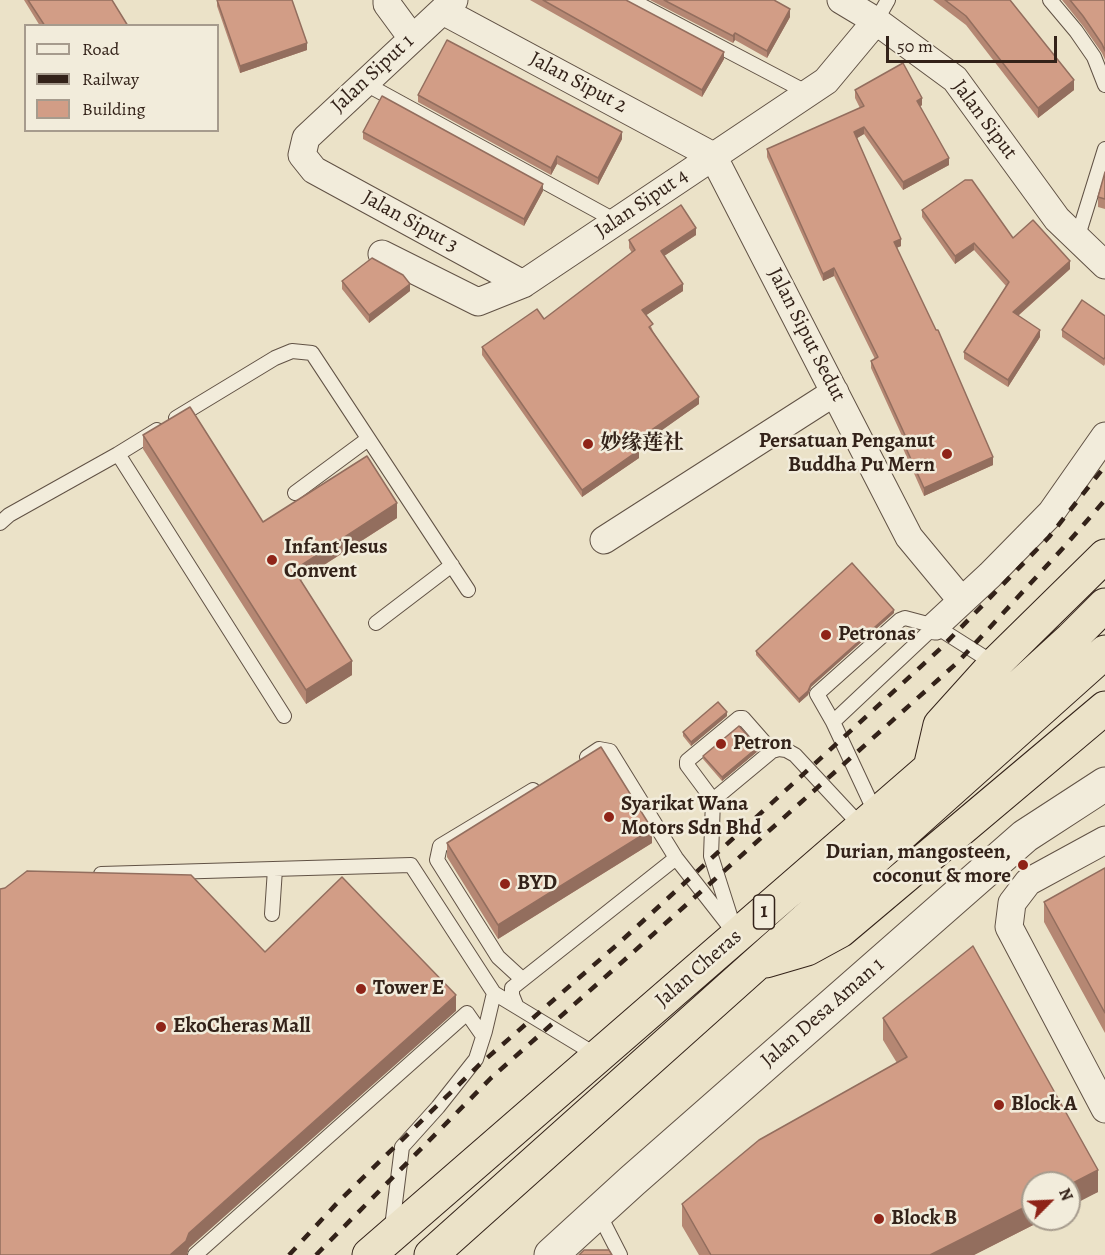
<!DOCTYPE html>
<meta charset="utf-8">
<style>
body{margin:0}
#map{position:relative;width:1105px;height:1255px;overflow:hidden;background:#ebe2c8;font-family:Alegreya,serif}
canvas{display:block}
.legend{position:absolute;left:24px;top:24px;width:195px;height:108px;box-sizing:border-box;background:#f2ecdb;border:2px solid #a69b8d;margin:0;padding:8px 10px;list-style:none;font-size:18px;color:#332219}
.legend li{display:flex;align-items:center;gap:12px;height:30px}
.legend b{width:30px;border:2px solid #a69b8d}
.north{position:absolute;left:1021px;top:1171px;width:60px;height:60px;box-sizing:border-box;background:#f2ecdb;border:2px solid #a69b8d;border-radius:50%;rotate:66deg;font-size:16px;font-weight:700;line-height:24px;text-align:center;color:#332219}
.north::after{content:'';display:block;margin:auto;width:21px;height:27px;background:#8f2418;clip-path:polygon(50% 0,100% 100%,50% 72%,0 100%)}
.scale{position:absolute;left:886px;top:36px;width:171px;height:27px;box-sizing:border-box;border:3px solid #332219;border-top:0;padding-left:8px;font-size:18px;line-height:21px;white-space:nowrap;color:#332219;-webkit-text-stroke:4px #f2ecdb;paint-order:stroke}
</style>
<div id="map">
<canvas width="1105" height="1255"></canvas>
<ul class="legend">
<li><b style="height:8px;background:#f2ecdb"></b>Road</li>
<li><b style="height:8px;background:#332219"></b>Railway</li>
<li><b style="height:16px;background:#d29d86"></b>Building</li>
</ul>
<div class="north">N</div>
<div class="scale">50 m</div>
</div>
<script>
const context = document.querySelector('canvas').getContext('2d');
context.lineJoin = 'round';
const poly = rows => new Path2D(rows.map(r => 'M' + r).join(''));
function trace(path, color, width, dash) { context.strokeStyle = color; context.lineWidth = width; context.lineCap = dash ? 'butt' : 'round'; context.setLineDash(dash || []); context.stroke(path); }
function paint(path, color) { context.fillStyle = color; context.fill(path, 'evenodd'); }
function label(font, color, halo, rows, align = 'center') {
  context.font = font + ' Alegreya,"Noto Serif SC",serif'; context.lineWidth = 5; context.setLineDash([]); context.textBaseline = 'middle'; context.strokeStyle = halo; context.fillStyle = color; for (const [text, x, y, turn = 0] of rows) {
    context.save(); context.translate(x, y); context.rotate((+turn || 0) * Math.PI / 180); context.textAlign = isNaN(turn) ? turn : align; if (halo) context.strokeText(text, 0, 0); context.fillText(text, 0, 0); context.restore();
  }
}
const service = poly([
 [631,0,808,93],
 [1050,0,1076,31,1094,57,1105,85],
 [876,21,888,0],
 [364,83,616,221],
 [1077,239,1105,149],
 [176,418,275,358,292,351,312,353,468,590],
 [118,454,157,430],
 [295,493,368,439],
 [0,523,9,515,118,454,284,716],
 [376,623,452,565],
 [833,722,935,626],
 [587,757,599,749,610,751,676,858,737,936],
 [713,800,772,751,779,749,786,750,795,755,862,827],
 [876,814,833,722,817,694,900,620,905,618,935,626,995,664],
 [101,874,411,865,494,993,598,1056],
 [272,914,275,869],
 [733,925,711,856,713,800,687,765,687,761,739,718,743,718,772,751],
 [522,979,498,957,437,860,440,846,533,790],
 [516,1005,512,995,512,988,676,858],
 [598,1212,620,1255],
 [392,1227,402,1147,438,1107,476,1059,485,1031,494,993],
 [195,1255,467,1013,483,1036]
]);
const minor = poly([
 [387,0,387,4,412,38],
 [454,0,306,138,302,155,314,170,523,284],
 [841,0,876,21,955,79,1057,219,1105,265],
 [443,11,713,156,909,537,962,601],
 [382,254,478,302,523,284,826,81,876,21],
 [604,540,835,392],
 [935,626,990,575,1051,513,1105,436],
 [1105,840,1028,882,1012,903,1009,927,1105,1109]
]);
const tertiary = poly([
 [551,1255,632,1181,1025,836,1105,784]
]);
const trunk = poly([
 [930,768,940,725,995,664,1105,556],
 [766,961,807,949,840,931,1105,708],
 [369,1255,930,768,1071,639,1105,605],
 [431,1255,1105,652]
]);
const rail = poly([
 [289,1255,339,1201,479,1065,619,943,941,648,1049,537,1105,466],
 [316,1255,491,1078,630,955,958,662,1064,547,1105,500]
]);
const wall = poly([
 [24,0,112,0,128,26,40,26],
 [217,0,307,50,240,73,217,6],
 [530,0,626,0,724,59,702,97],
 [650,0,774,0,790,17,767,58,735,40,733,43],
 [933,0,1010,0,1074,90,1038,118,966,25],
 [1062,0,1105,0,1105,60,1102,53,1083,26],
 [855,90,922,105,920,107,949,165,903,190,864,134,857,138,901,246,896,248,993,465,924,496,901,444,901,437,902,436,871,368,871,361,875,359,834,276,823,281,767,157,767,149,860,108,855,98],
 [418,95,622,139,598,185,557,164,551,175,418,102],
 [363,132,543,191,524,226,363,139],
 [1105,172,1105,209,1098,207,1098,197],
 [922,210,1013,238,1070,269,1018,316,1040,337,1008,387,964,359,964,352,1006,286,974,250,955,264,922,217],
 [696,235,664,256,683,291,646,315,653,331,699,404,637,447,639,458,582,497,482,355,482,347,544,319,632,253,629,248,629,240],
 [342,281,410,291,369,323,342,289],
 [1105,316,1105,364,1104,366,1062,337,1062,330],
 [143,435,263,522,397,518,301,580,352,675,306,704,143,449],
 [894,613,811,687,808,695,799,703,756,655,756,651],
 [727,716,691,746,683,736,683,732],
 [758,751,722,781,703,759,703,756],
 [447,843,652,843,498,939,447,857],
 [1105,868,1105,1033,1044,922,1044,902],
 [883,1018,1098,1192,1033,1219,1045,1219,974,1255,699,1255,682,1226,682,1204,897,1063,883,1040]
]);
const shadedWall = poly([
 [790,9,790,17,767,58,767,51],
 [735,33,735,40,733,43,733,36],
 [307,43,307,50,240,73,240,66],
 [724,52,724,59,702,97,702,90],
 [1074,80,1074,90,1038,118,1038,108],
 [922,98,922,105,917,108,917,101],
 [864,127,864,134,854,140,854,132],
 [622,132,622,139,598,185,598,178],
 [557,156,557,164,551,175,551,168],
 [949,158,949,165,903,190,903,182],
 [543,184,543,191,524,226,524,219],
 [696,228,696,235,661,258,661,251],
 [901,239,901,246,894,249,894,242],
 [974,243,974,250,955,264,955,256],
 [1070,261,1070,269,1013,320,1013,312],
 [834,268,834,276,823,281,823,274],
 [410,284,410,291,369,323,369,315],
 [683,284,683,291,642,318,642,310],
 [1040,330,1040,337,1008,387,1008,380],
 [699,397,699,404,634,450,634,442],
 [639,450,639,458,582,497,582,490],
 [993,457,993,465,924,496,924,488],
 [397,503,397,518,294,584,294,570],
 [894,610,894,613,811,687,808,695,799,703,799,699,811,684],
 [352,661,352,675,306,704,306,690],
 [727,712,727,716,691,746,691,742],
 [758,747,758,751,722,781,722,777],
 [652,829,652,843,498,939,498,925],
 [456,995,456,1011,189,1248,187,1255,170,1255,189,1233],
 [1098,1170,1098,1192,1069,1207,1069,1185],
 [1033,1203,1033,1219,1045,1219,974,1255,930,1255]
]);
const building = poly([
 [28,0,112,0,128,26,45,26,28,0],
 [217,0,292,0,307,43,240,66,217,0],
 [543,0,626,0,724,52,702,90,543,0],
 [664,0,774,0,790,9,767,51,735,33,733,36,664,0],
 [945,0,1010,0,1074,80,1038,108,966,16,945,0],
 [1070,0,1105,0,1105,51,1102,44,1083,16,1070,0],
 [447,40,622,132,598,178,557,156,551,168,418,95,447,40],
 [903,63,922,98,917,101,949,158,903,182,864,127,854,132,901,239,894,242,936,330,938,330,993,457,924,488,901,437,905,435,871,361,878,357,834,268,823,274,767,149,864,106,855,90,903,63],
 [382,96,543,184,524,219,363,132,382,96],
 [1105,172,1105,199,1098,197,1105,172],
 [965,180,972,180,1013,238,1033,220,1070,261,1013,312,1040,330,1008,380,964,352,1009,282,974,243,955,256,922,210,965,180],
 [681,205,696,228,661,251,683,284,642,310,653,324,649,327,699,397,634,442,639,450,582,490,482,347,537,309,544,319,635,250,629,240,681,205],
 [372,258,403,275,410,284,369,315,342,281,372,258],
 [1082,300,1105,316,1105,357,1104,359,1062,330,1082,300],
 [190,407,263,522,367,456,397,503,294,570,352,661,306,690,143,435,190,407],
 [852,563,894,610,811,684,808,691,799,699,756,651,852,563],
 [718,702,727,712,691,742,683,732,718,702],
 [739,726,758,747,722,777,703,756,739,726],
 [601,747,652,829,498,925,447,843,601,747],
 [1105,868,1105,1013,1044,902,1105,868],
 [27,871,191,875,265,952,342,877,456,995,189,1233,186,1241,170,1255,0,1255,0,889,5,888,27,871],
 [973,946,1098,1170,1069,1185,1069,1183,1033,1183,1033,1203,930,1255,711,1255,682,1204,759,1140,907,1057,883,1018,973,946],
 [584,1250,609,1250,612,1255,579,1255,584,1250]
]);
const markers = [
 [588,444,6,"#8f2418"],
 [947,454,6,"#8f2418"],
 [272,560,6,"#8f2418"],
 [826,635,6,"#8f2418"],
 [721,744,6,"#8f2418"],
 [609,817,6,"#8f2418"],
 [1023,865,6,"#8f2418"],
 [505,884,6,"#8f2418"],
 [361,989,6,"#8f2418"],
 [161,1027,6,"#8f2418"],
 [999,1105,6,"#8f2418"],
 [879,1219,6,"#8f2418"]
];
const shields = [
 [764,912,21]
];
const shieldNames = [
 ["1",764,912]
];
const streetNames = [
 ["Jalan Siput 1",373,74,-43],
 ["Jalan Siput 2",578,83,28],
 ["Jalan Siput",984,120,53],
 ["Jalan Siput 4",642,204,-34],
 ["Jalan Siput 3",410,222,29],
 ["Jalan Siput Sedut",806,335,63],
 ["Jalan Cheras",699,969,-41],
 ["Jalan Desa Aman 1",823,1013,-41]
];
const poiNames = [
 ["Persatuan Penganut",935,442,"right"],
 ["Buddha Pu Mern",935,466,"right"],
 ["妙缘莲社",600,444],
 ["Infant Jesus",284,548],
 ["Convent",284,572],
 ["Petronas",838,635],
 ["Petron",733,744],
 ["Syarikat Wana",621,805],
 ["Motors Sdn Bhd",621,829],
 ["Durian, mangosteen,",1011,853,"right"],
 ["coconut & more",1011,877,"right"],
 ["BYD",517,884],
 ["Tower E",373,989],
 ["EkoCheras Mall",173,1027],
 ["Block A",1011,1105],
 ["Block B",891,1219]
];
trace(service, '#615245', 16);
trace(minor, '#615245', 29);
trace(tertiary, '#615245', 35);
trace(trunk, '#332219', 35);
trace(service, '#f2ecdb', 14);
trace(minor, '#f2ecdb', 27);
trace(tertiary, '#f2ecdb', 33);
trace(trunk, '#ebe2c8', 33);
trace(rail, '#332219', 4.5, [10, 10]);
paint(wall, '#b58773');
paint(shadedWall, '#936e5e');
paint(building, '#d29d86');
trace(building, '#936e5e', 1.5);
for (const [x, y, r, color] of markers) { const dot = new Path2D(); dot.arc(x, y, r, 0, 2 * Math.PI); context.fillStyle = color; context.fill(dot); trace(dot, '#f2ecdb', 2); }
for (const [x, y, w] of shields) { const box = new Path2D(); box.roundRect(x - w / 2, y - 17, w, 34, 4.5); context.fillStyle = '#f2ecdb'; context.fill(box); trace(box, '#332219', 1.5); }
label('bold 20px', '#332219', null, shieldNames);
label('21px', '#332219', '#f2ecdb', streetNames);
label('bold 21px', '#332219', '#f2ecdb', poiNames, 'left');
</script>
